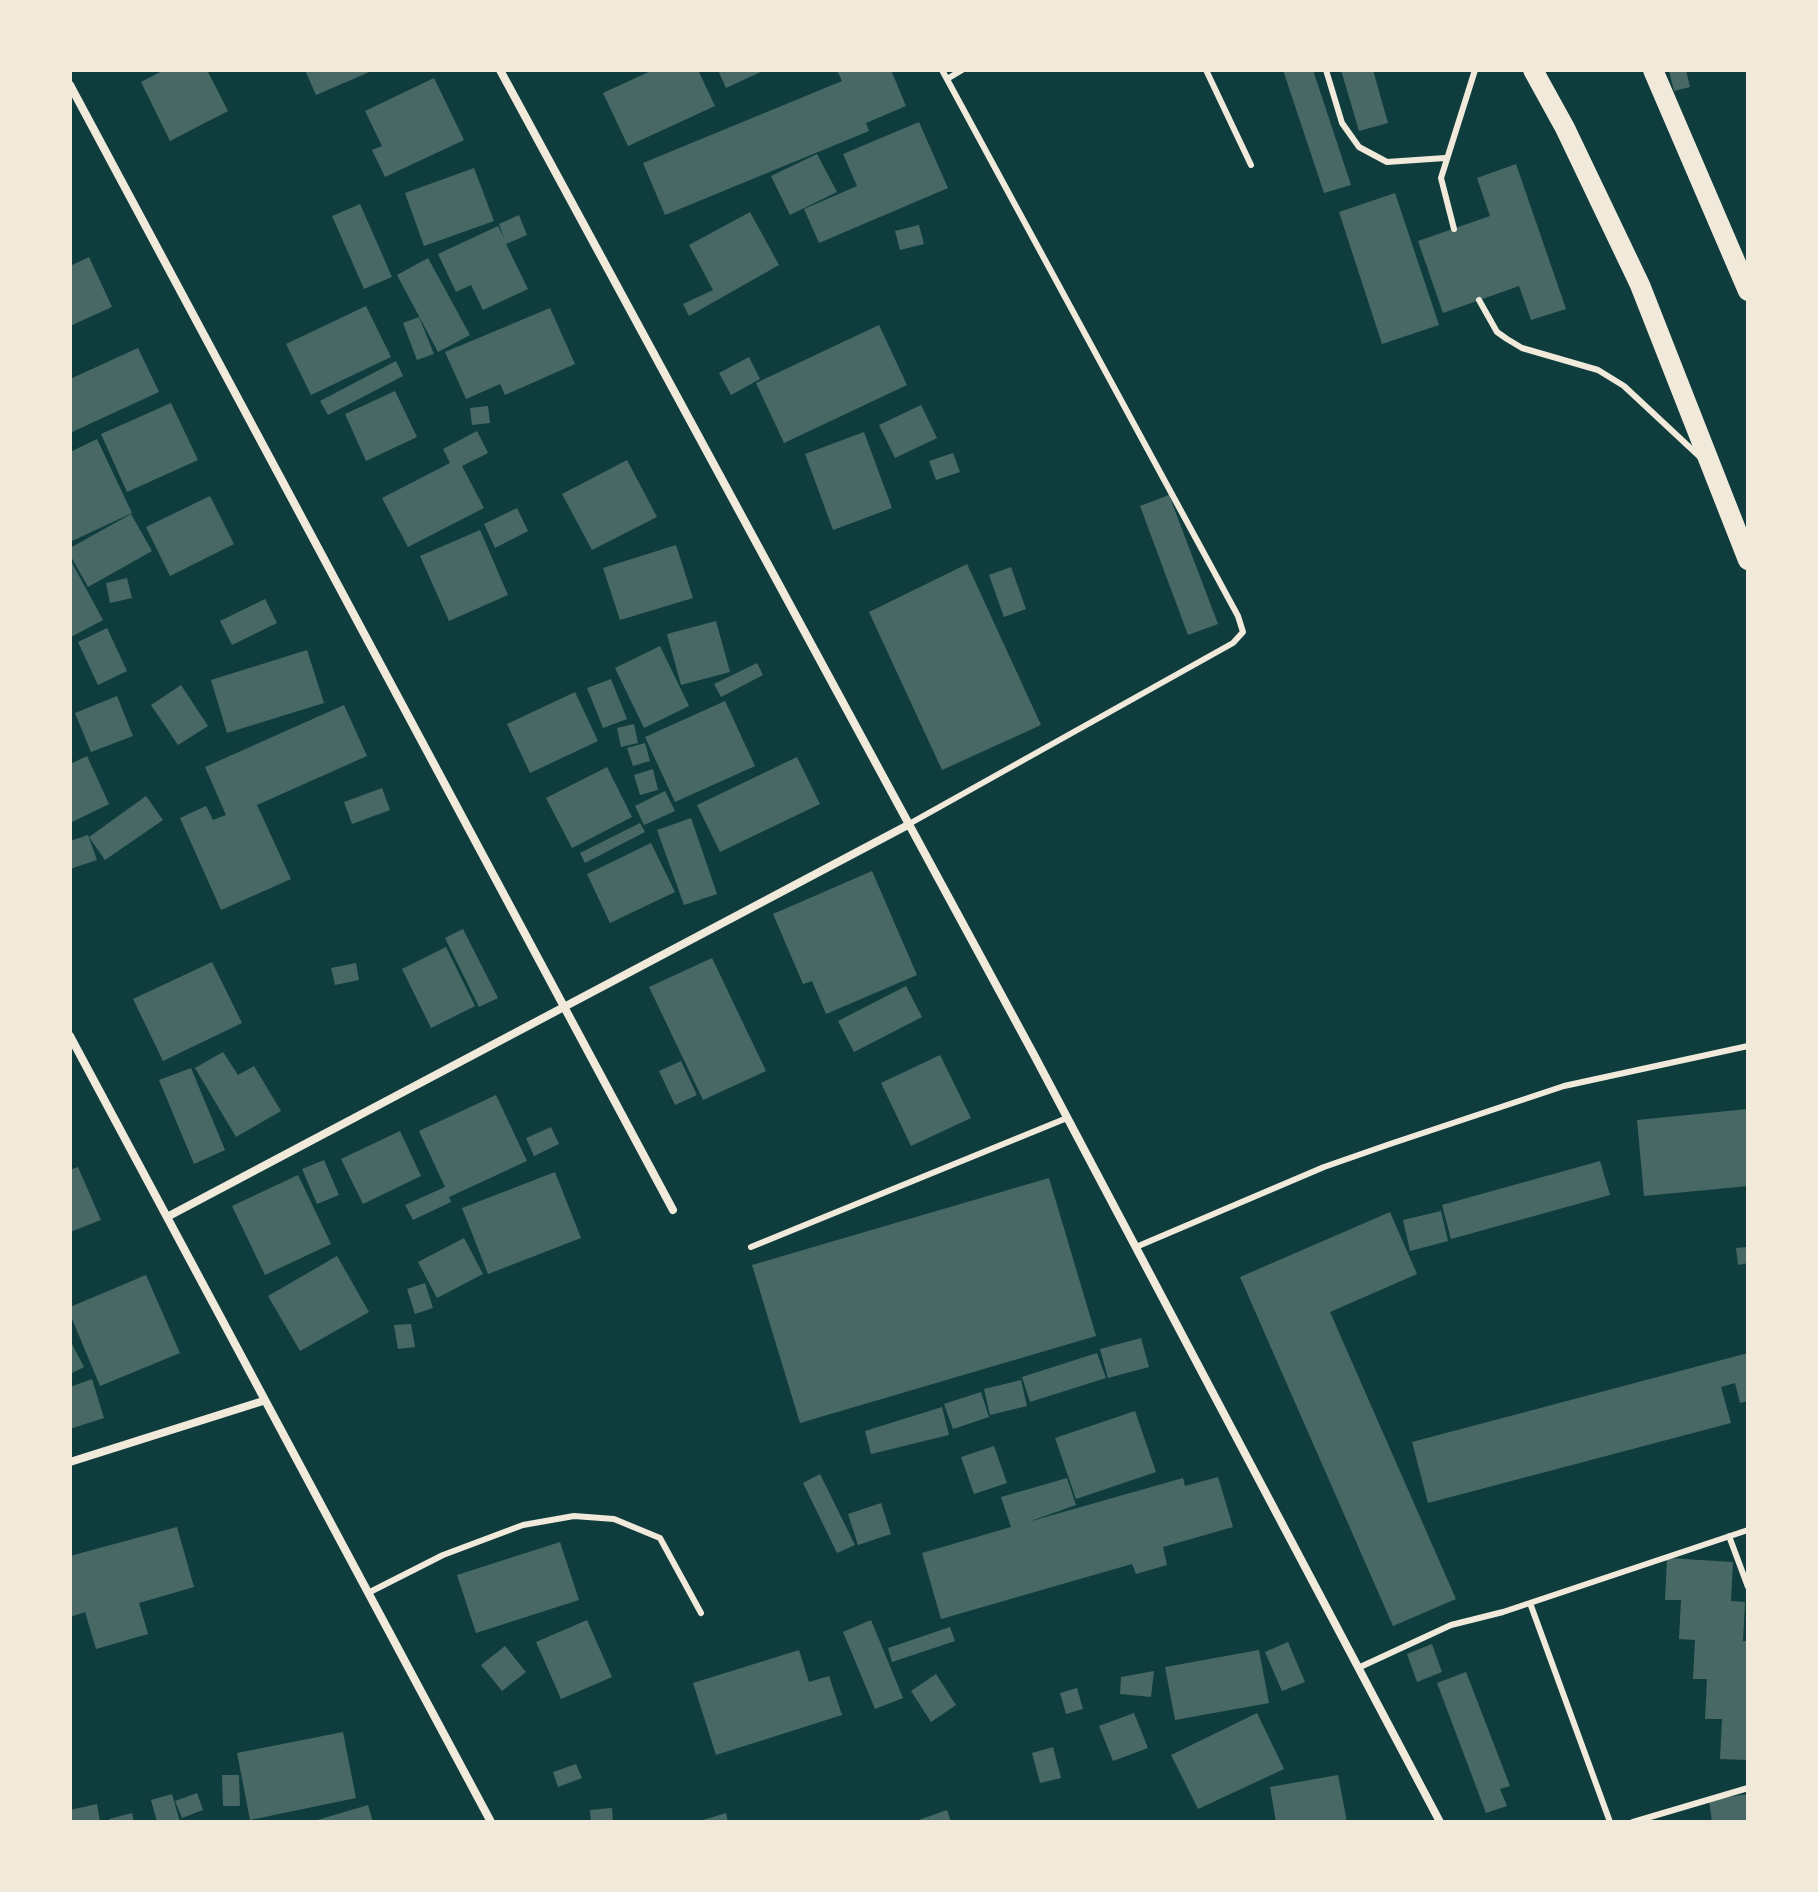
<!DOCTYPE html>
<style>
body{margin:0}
#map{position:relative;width:1818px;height:1892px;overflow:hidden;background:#0f3d3e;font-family:"IBM Plex Sans",sans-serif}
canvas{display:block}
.frame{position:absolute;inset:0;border:72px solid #f1e9da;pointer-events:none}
</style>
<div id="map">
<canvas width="1818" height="1892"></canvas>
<div class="frame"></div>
</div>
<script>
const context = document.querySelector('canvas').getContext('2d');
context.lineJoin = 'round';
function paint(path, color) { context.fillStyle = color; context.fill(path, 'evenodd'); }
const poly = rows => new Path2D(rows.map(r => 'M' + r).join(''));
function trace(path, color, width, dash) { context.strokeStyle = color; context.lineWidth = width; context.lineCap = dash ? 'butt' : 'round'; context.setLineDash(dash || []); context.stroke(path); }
const building = poly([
 [164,70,207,70,228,111,170,141,141,82],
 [305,70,374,70,316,95],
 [653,70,698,70,715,106,628,146,603,93],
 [718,70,765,70,726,88],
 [837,70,891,70,906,106,866,123,869,131,665,215,643,163,842,81],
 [1283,70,1313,70,1351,185,1324,193],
 [1341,70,1373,70,1388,123,1359,131],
 [1686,70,1690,87,1674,91,1669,71],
 [434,78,464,140,385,177,372,150,382,146,365,111],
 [919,122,948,188,819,243,804,209,857,186,843,154],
 [817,154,837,192,790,215,771,176],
 [1516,164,1566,309,1531,320,1519,286,1443,313,1418,241,1490,216,1477,178],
 [474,168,494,221,424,246,405,193],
 [1395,193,1439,325,1382,344,1339,212],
 [360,204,392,277,364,289,332,216],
 [750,212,779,265,689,316,683,304,713,290,689,245],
 [519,215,527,235,506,244,528,289,483,310,471,285,456,292,438,254,498,226,504,238,499,224],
 [919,225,924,244,900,250,895,231],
 [89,257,112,307,70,326,70,266],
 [428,258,470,335,438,352,397,275],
 [366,306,391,357,311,395,286,344],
 [550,308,575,364,505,395,500,384,466,399,445,352],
 [419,317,434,354,417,360,403,323],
 [879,325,907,385,784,443,756,383],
 [138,348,159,392,70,433,70,379],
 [749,357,760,379,731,395,719,373],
 [396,361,403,376,328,415,320,401],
 [395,391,417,437,366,461,345,414],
 [171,403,198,460,127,492,101,434],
 [921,405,937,438,895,458,879,425],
 [488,406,490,423,472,425,470,408],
 [477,431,488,453,462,466,484,508,408,547,382,498,450,463,443,449],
 [864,432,892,508,833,530,805,454],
 [97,439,132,513,70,542,70,452],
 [953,453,960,472,936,480,929,461],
 [627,460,657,517,592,550,562,494],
 [1169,495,1218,624,1188,635,1140,506],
 [210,496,234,544,170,576,146,527],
 [517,508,528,531,495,548,484,524],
 [131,514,152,551,88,587,70,555,70,548],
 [480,530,508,595,449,621,420,556],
 [676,545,693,598,620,620,603,568],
 [70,559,103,620,71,637,70,635],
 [967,564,1041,725,942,770,869,612],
 [1011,567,1026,609,1004,617,989,575],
 [127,578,132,598,110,603,106,583],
 [265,599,277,623,232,645,220,621],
 [716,621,730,672,681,685,667,634],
 [107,628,127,671,98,685,78,642],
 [660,646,689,706,644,728,615,668],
 [307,650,324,703,227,733,211,680],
 [757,663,763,675,721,697,714,684],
 [611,679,627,719,603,728,587,688],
 [181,685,208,726,178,745,151,705],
 [575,692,598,741,530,773,507,724],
 [117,696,133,736,91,752,75,713],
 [725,701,755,766,675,802,645,737],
 [344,705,367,756,257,805,291,879,221,910,180,818,206,806,213,820,226,815,205,767],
 [634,724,638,743,621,747,617,728],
 [645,743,650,761,633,766,627,748],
 [87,756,109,804,70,823,70,764],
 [797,757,820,804,720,852,697,805],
 [607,767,632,817,572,848,546,798],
 [653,769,658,790,640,795,634,775],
 [382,788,390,810,352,824,344,802],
 [665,791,675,811,644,825,635,806],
 [146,796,163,820,105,860,89,837],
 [691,818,717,894,684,905,657,830],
 [640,823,645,832,585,863,580,853],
 [88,835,97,860,70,869,70,841],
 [651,843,675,892,610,923,587,874],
 [872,871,917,975,826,1014,812,981,803,984,773,914],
 [463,929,498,998,479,1007,445,938],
 [446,947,475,1006,431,1028,402,969],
 [712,958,766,1071,703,1100,649,987],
 [212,962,242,1023,163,1061,133,999],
 [356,963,359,980,335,985,331,968],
 [906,986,922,1017,854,1052,838,1021],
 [223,1052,238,1075,254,1066,281,1111,236,1137,195,1068],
 [940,1055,971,1118,911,1146,881,1083],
 [681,1061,697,1095,675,1105,659,1071],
 [191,1068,225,1150,194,1164,159,1080],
 [496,1095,527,1161,449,1197,451,1202,413,1220,405,1205,445,1187,419,1131],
 [1748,1109,1748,1186,1644,1196,1637,1120],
 [551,1127,559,1144,534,1156,526,1138],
 [400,1131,421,1176,363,1204,341,1159],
 [324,1160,339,1195,317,1204,302,1169],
 [1600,1161,1610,1195,1451,1239,1442,1205],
 [78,1167,101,1220,70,1232,70,1170],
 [555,1172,581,1238,488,1274,462,1208],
 [298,1175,331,1244,265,1275,232,1206],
 [1049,1178,1096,1336,800,1423,752,1265],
 [1441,1211,1448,1241,1410,1251,1403,1220],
 [1390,1212,1417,1274,1330,1312,1456,1599,1393,1626,1240,1277],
 [464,1238,483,1274,437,1298,418,1262],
 [1748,1247,1748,1263,1738,1265,1736,1248],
 [337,1256,369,1312,300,1351,268,1296],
 [146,1275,180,1353,100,1386,70,1314,70,1307],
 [425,1283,433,1308,415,1314,407,1289],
 [411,1324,415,1347,398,1349,394,1325],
 [1141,1338,1149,1367,1108,1378,1100,1349],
 [70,1340,84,1367,70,1374],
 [1097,1353,1106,1378,1030,1402,1022,1377],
 [1748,1353,1748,1401,1740,1403,1735,1383,1721,1387,1731,1423,1428,1503,1412,1442],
 [92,1379,104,1418,70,1429,70,1387],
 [1021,1380,1027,1406,990,1415,984,1389],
 [981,1392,989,1417,953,1429,944,1404],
 [942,1407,949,1435,871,1454,865,1431],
 [1135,1411,1156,1472,1076,1499,1055,1438],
 [994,1446,1007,1483,974,1494,961,1457],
 [820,1474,855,1545,837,1553,803,1483],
 [1218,1477,1233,1527,1163,1547,1167,1565,1136,1574,1132,1564,941,1619,922,1553,1011,1527,1001,1497,1067,1478,1076,1505,1028,1522,1183,1478,1185,1486],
 [881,1503,891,1534,858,1545,848,1514],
 [177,1527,194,1587,139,1603,148,1634,96,1649,85,1612,70,1617,70,1556],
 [560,1542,579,1600,476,1633,457,1575],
 [1667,1558,1733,1562,1731,1601,1745,1602,1743,1641,1748,1641,1748,1760,1720,1759,1722,1719,1705,1719,1707,1679,1693,1679,1695,1640,1679,1639,1681,1600,1665,1600],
 [587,1620,612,1677,561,1699,536,1642],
 [871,1620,903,1698,875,1709,843,1632],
 [950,1627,955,1641,892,1662,888,1648],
 [1288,1642,1305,1682,1282,1691,1265,1652],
 [1432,1644,1442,1672,1417,1682,1407,1654],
 [505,1646,526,1672,502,1691,481,1665],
 [799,1650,809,1682,829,1676,842,1715,716,1755,693,1683],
 [1259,1650,1269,1703,1175,1720,1165,1667],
 [1154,1671,1151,1697,1120,1694,1121,1677],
 [1466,1672,1510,1786,1500,1789,1507,1806,1486,1813,1437,1683],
 [936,1674,956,1705,931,1722,911,1691],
 [1077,1688,1083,1709,1066,1714,1060,1693],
 [1134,1713,1148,1748,1113,1761,1099,1726],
 [1257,1713,1284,1769,1198,1809,1171,1755],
 [343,1732,356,1798,250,1820,237,1753],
 [1053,1747,1061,1778,1040,1783,1032,1753],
 [576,1764,582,1778,558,1787,553,1772],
 [222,1775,239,1775,240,1806,223,1806],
 [1338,1775,1347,1822,1276,1822,1270,1787],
 [197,1793,203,1810,182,1818,175,1801],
 [172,1794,180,1822,157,1822,151,1800],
 [1748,1794,1748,1820,1712,1822,1709,1800],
 [97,1804,100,1822,70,1822,70,1810],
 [368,1805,373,1822,314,1822,314,1821],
 [612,1808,613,1822,591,1822,590,1810],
 [947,1810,951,1822,913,1822],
 [132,1813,134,1822,110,1822,109,1819],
 [726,1813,728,1822,701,1822,700,1821]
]);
const service = poly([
 [1206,70,1251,165],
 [1326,70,1342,123,1359,147,1387,162,1445,158],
 [947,79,962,70],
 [1454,229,1441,178,1475,70],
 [1479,300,1497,332,1507,339,1522,348,1598,370,1624,386,1699,456],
 [909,824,1233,643,1243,632,1238,616,942,70],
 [751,1247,1067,1118],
 [1136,1247,1324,1167,1390,1144,1564,1086,1748,1046],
 [1729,1536,1748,1587],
 [368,1593,443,1555,523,1525,574,1516,614,1519,660,1538,701,1613],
 [1530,1603,1610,1822],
 [1358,1668,1451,1625,1503,1612,1748,1530],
 [1633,1822,1748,1788]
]);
const minor = poly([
 [500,70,1033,1053,1440,1822],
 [70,85,673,1210],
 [70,1036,491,1822],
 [167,1217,908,825],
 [70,1462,263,1401]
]);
const primary = poly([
 [1533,70,1565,128,1640,285,1748,560],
 [1653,70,1748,291]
]);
paint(building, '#486865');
trace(service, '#f1e9da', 6);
trace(minor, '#f1e9da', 8);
trace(primary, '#f1e9da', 20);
</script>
